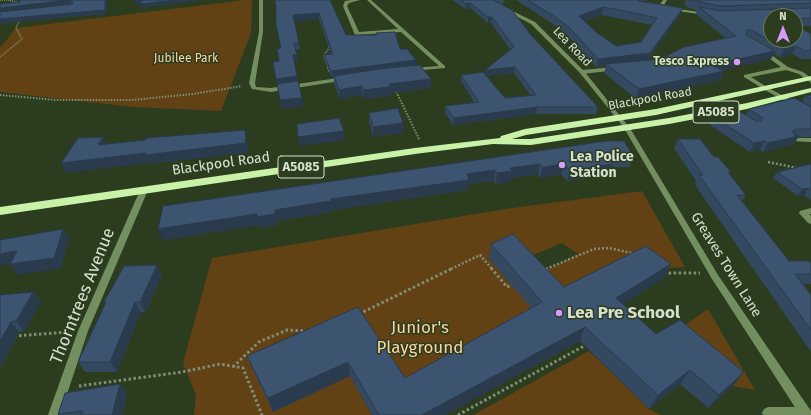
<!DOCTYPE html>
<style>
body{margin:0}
#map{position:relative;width:811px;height:415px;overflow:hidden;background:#2b3c1f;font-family:"Fira Sans",sans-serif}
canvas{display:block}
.north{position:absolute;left:763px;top:8px;width:40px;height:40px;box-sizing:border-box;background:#2b3c1f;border:1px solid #6f7e65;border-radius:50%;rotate:0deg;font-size:11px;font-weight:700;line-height:16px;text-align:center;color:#d5e0ce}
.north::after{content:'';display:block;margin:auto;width:14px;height:18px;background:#d79bf9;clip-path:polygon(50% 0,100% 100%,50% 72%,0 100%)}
</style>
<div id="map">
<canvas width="811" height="415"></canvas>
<div class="north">N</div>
</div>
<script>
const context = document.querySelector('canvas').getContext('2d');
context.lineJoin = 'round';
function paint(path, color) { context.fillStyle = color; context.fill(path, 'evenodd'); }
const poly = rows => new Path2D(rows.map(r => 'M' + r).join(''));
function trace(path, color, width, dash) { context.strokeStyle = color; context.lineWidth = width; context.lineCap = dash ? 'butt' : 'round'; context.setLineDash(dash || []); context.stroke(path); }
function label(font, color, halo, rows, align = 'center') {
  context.font = font + ' "Fira Sans",sans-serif'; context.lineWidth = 3; context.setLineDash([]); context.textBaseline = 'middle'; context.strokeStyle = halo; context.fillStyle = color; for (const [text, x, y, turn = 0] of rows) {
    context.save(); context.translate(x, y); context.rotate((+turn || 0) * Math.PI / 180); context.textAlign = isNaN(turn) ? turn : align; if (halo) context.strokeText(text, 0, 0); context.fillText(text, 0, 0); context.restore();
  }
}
const green = poly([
 [245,0,252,0,251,33,221,111,133,107,0,92,0,48,16,28],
 [642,191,685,267,667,268,560,302,535,275,578,254,562,243,521,260,538,316,405,392,350,376,372,415,194,415,196,395,183,363,212,258,505,209],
 [708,309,755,390,733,386,672,334],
 [589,351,649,409,661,415,473,415]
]);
const pathFar3 = poly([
 [0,0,7,0],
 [8,0,21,3],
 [0,57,22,39,16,28,20,20],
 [328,68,324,56,331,44]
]);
const pathFar2 = poly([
 [328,67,329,72],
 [395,89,419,139],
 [0,95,56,100,132,100,193,94,242,86]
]);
const pathFar1 = poly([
 [768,162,797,168],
 [451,269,480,255,492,269],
 [546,269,594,249,609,248,636,254]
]);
const path = poly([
 [491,268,507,287,511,285],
 [544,270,548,268],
 [664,271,669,273,700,273],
 [359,314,453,268],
 [14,336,69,332],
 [233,367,259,342,287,330,308,331],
 [79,386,182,372,220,364,243,368,262,415],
 [458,415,584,346]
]);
const service = poly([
 [762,51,766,51,788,67,803,72,811,78,811,83,799,74,786,70,751,77,767,87,768,88,765,90,744,77,744,75,781,67,762,53,762,51],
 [713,99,735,111,736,112,735,113,731,113,711,102,710,101,713,99],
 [803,210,806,211,811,216,811,224,808,223,799,213,803,210],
 [768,407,806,407,810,409,811,415,763,415,762,413,764,409,768,407]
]);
const minor = poly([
 [259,0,263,0,263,32,255,83,256,87,271,88,344,77,347,79,346,80,271,92,252,89,249,83,259,32,259,0],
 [351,0,360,0,349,3,347,6,359,32,398,29,367,0,371,0,445,66,445,68,411,71,411,69,413,68,439,66,401,32,355,35,343,6,345,1,351,0],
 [663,0,667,0,662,8,658,8,658,7,663,0],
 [672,8,706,13,708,14,706,15,670,10,670,8,672,8],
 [615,67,618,69,617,70,582,74,579,72,582,70,615,67],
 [765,86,789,99,790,100,787,102,785,101,763,89,762,88,765,86],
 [627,126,630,128,718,275,811,411,811,415,800,415,712,279,624,128,627,126],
 [792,138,811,138,811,142,790,141,789,140,792,138],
 [141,188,144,188,148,190,88,331,60,415,48,415,78,331,141,188],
 [811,208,811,214,803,216,799,213,800,211,811,208]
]);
const tertiary = poly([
 [485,0,490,0,535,22,584,71,629,127,629,129,625,129,580,73,531,24,485,0]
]);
const trunk = poly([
 [811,76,811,80,656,115,526,135,512,139,531,139,669,118,747,103,811,88,811,92,747,109,669,124,531,145,493,144,415,154,0,215,0,207,415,148,500,138,501,136,525,129,656,109,811,76]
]);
const wall = poly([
 [20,0,107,0,106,14,0,23,0,12,73,4,71,4,20,2],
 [330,0,346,35,376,35,376,33,400,49,416,65,431,88,391,93,391,96,363,99,362,95,340,99,334,84,334,77,332,78,325,61,324,55,331,54,319,19,294,21,300,49,296,50,298,61,294,62,303,106,282,109,273,62,279,61,281,48,276,25],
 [452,0,493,0,531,35,598,107,596,114,536,114,453,125,445,113,445,106,474,102,461,81,461,75,484,74,510,49,491,23,488,23,470,8,466,9],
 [514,73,531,96,505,98,486,76],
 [493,0,504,0,503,5],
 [516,0,647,0,646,1,642,0,642,1,683,8,680,15,648,60,660,59,725,38,696,14,697,10,688,8,685,5,685,0,811,0,811,26,797,26,811,34,811,59,801,59,792,54,780,57,774,54,771,59,723,70,724,71,720,80,636,99,604,73,606,66,596,67,567,35,553,24],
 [601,15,652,25,641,42,616,46,596,32,584,21],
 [771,16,795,16,795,40],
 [811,95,811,137,798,137,794,144,763,152,760,149,750,152,710,125,714,117,746,115,749,109,802,102,805,96],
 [369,113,403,133,373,136,369,122],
 [678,139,714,157,731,172,729,175,746,195,742,201,789,261,811,264,811,284,803,284,811,295,811,352,695,185,696,181,674,148],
 [606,141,633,156,630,167,612,167,610,174,567,181,561,174,540,178,538,174,511,178,510,182,496,184,494,181,469,184,468,190,332,210,332,212,277,221,277,225,260,228,259,225,163,240],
 [811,164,811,200,804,195,798,196,773,178,777,172],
 [491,244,564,287,664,278,623,304,656,334,733,386,708,408,680,384,649,409,580,341,445,415,372,415,350,376,273,412,253,370,247,356,358,307,405,378,531,308,489,259],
 [162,276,145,312,141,312,117,372,85,372,78,362,105,304,104,302],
 [33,292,41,302,24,331,19,332,0,369,0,295],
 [120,384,127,394,122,415,58,415,58,414]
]);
const shadedWall = poly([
 [69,0,71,4,0,11,0,8],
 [105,0,107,0,106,14,0,23,0,19],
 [134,0,143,0,144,3,135,4],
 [176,0,204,0,142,8,140,4],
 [470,3,470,8,466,9,466,4],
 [603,7,601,15,577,23,579,16],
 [683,8,680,15,647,61,606,64,606,66,596,67,598,59,650,53],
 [319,13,319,19,294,21,293,15],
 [488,17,492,17,491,23,488,23],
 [796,46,792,54,780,57,784,49],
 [775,51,771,59,707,74,711,65],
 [293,55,297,55,298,61,294,62],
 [416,60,416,67,334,76,334,77,332,78,331,71],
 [515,67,514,73,484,76,485,70],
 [724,71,720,80,636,99,639,89],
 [297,76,298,83,278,86,276,79],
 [431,79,431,88,391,93,391,96,363,99,363,90,389,84],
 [362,86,362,95,340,99,339,90],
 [302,98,303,106,282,109,280,100],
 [537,107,536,114,453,125,454,118],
 [403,123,403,133,373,136,373,127],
 [796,129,791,137,796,134,794,137,799,136,794,144,763,152,768,143,792,132],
 [245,130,247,139,248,153,149,164,149,163,66,173,61,163],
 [344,131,345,140,300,146,298,137],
 [103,137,108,146,98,145],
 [765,141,760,149,750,152,754,143],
 [540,164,538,174,511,178,510,182,496,184,497,173,510,168],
 [564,164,561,174,540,178,543,167],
 [613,164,610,174,567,181,570,171],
 [495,170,494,181,469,184,468,190,332,210,332,212,277,221,277,225,260,228,259,225,163,240,158,229,257,214,331,199,467,174],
 [809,188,804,195,798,196,802,189],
 [63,229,69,239,61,268,18,275,10,264],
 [17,251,24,261,0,266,0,254],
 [671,264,664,278,610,312,616,298],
 [157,265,162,276,145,312,140,302],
 [33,292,41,302,24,331,16,321],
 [135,302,141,312,117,372,110,362],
 [11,322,19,332,0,369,0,341],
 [585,327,580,341,445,415,422,415],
 [348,362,350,376,273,412,268,398],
 [690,370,680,384,649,409,658,395],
 [744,372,733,386,708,408,719,395],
 [120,384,127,394,122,415,112,415]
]);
const building = poly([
 [20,0,68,0,0,8,0,4,20,2,20,0],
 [70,0,105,0,105,10,0,19,0,12,73,4,72,1,70,0],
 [143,0,176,0,140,4,143,0],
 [275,0,330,0,346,35,377,35,376,33,395,32,400,49,407,49,416,60,331,71,324,55,333,54,319,13,293,15,299,43,294,43,297,55,293,55,297,76,276,79,273,62,279,61,277,49,281,48,276,25,276,7,275,0],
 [461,0,493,0,512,10,531,35,598,107,537,107,454,118,445,106,479,102,461,75,483,72,505,98,536,95,515,67,485,70,514,47,492,17,488,17,470,3,466,4,461,0],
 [528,0,640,0,638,1,683,8,650,53,598,59,569,27,555,17,528,0],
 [603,7,625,11,657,18,641,42,616,46,596,32,579,16,603,7],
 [690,0,811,0,811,3,721,6,690,0],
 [699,7,721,11,811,8,811,18,795,19,795,16,771,16,771,40,795,40,795,25,811,34,811,50,805,51,796,46,784,49,752,30,747,30,746,35,775,51,711,65,724,71,639,89,606,64,660,59,684,47,736,36,699,7],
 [420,65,431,79,389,84,390,87,363,90,362,86,339,90,334,76,387,68,420,65],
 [298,81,302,98,280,100,277,84,298,81],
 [811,95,811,99,805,96,811,95],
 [794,98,811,107,811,129,796,129,792,132,796,134,794,135,799,136,768,143,765,141,754,143,714,117,739,111,756,121,761,121,763,118,749,109,794,98],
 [398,108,403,123,373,127,369,113,398,108],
 [339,118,344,131,298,137,297,124,339,118],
 [245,130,246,143,145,155,146,153,61,163,78,138,103,137,98,145,145,140,146,138,245,130],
 [678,139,700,139,714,157,718,157,731,172,728,172,746,195,737,195,789,261,809,261,811,264,811,274,795,274,811,295,811,330,699,175,703,175,678,139],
 [606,141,624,141,633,156,606,156,613,164,570,171,564,164,543,167,540,164,510,168,512,171,497,173,495,170,467,174,469,180,331,199,331,201,275,210,275,214,257,217,257,214,158,229,163,206,606,141],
 [811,164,811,190,809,188,802,189,777,172,811,164],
 [63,229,54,258,10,264,17,251,0,254,0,240,63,229],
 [513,234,564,287,646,246,671,264,616,298,656,334,680,320,744,372,719,395,690,370,658,395,585,327,422,415,379,415,348,362,268,398,247,356,358,307,405,378,542,302,491,244,513,234],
 [157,265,140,302,135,302,110,362,78,362,106,302,104,302,124,266,157,265],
 [33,292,16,321,11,322,0,341,0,295,33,292],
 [120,384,112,415,81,415,83,411,58,414,65,393,120,384]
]);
const markers = [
 [737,62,4,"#d79bf9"],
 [562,165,4,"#d79bf9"],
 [559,313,4,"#d79bf9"]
];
const farStreetnames = [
 ["Lea Road",572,47,46],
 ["Blackpool Road",650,99,-10]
];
const farParknames = [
 ["Jubilee Park",186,59]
];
const farPoinames = [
 ["Tesco Express",729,62]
];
const shields = [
 [716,112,46],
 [301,167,46]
];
const shieldNames = [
 ["A5085",716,112],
 ["A5085",301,167]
];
const poiNames = [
 ["Lea Police",570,157],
 ["Station",570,173]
];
const streetNames = [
 ["Blackpool Road",221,164,-8],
 ["Greaves Town Lane",726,265,58]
];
const nearStreetnames = [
 ["Thorntrees Avenue",83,296,-68]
];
const nearPoinames = [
 ["Lea Pre School",567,313]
];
const nearParknames = [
 ["Junior's",420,328],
 ["Playground",420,348]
];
paint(green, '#624214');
trace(pathFar3, '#808e77', 1.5, [1, 1]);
trace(pathFar2, '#808e77', 2, [1.5, 1.5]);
trace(pathFar1, '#808e77', 2.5, [2, 2]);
trace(path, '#808e77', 3, [2.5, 2.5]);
paint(service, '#738f5f');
paint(minor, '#738f5f');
paint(tertiary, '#738f5f');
paint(trunk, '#c7f2a8');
paint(wall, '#34485f');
paint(shadedWall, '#2a3b4e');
paint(building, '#3c546f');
trace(building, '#2a3b4e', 1);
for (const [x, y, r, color] of markers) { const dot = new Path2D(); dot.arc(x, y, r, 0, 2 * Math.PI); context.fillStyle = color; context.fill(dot); trace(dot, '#2b3c1f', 1.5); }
label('12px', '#d5e0ce', '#2b3c1f', farStreetnames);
label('12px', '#fcd3a1', '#2b3c1f', farParknames);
label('bold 12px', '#d5e0ce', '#2b3c1f', farPoinames, 'right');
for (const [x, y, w] of shields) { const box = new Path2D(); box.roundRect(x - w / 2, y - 11, w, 22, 3); context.fillStyle = '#2b3c1f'; context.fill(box); trace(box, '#d5e0ce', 1); }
label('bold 13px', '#d5e0ce', null, shieldNames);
label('bold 14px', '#d5e0ce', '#2b3c1f', poiNames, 'left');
label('14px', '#d5e0ce', '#2b3c1f', streetNames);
label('17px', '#d5e0ce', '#2b3c1f', nearStreetnames);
label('bold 17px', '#d5e0ce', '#2b3c1f', nearPoinames, 'left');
label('17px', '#fcd3a1', '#2b3c1f', nearParknames);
</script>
